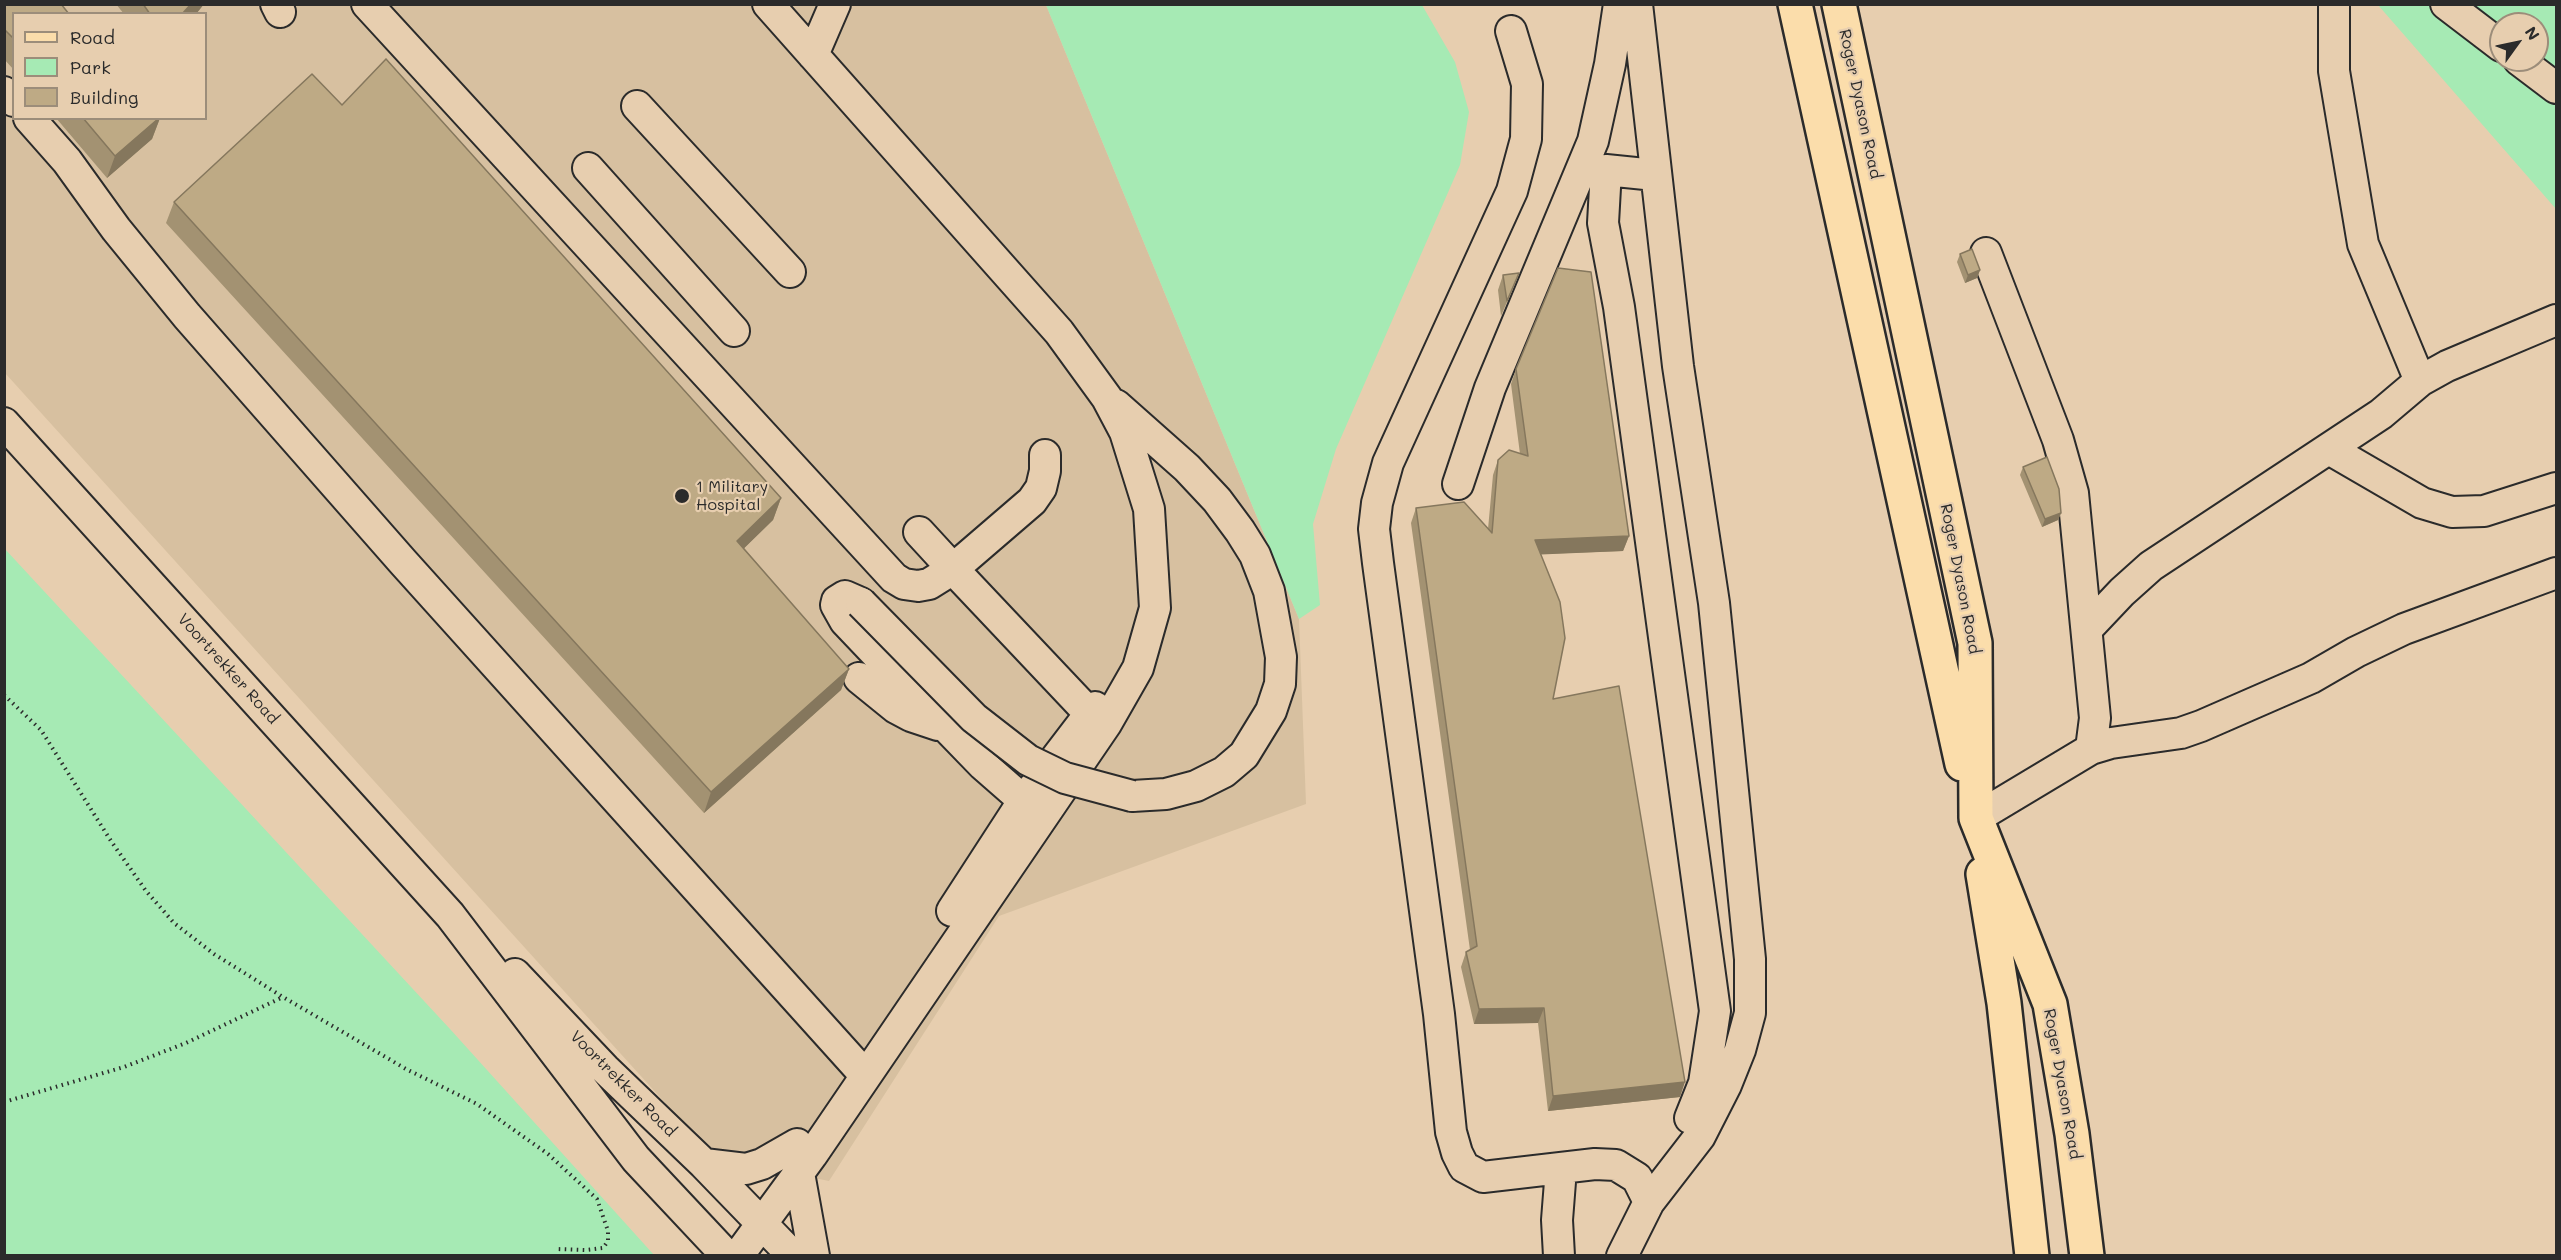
<!DOCTYPE html>
<style>
body{margin:0}
#map{position:relative;width:2561px;height:1260px;overflow:hidden;background:#e7ceaf;font-family:Mali,sans-serif}
canvas{display:block}
.frame{position:absolute;inset:0;border:6px solid #2b2b2b;pointer-events:none}
.legend{position:absolute;left:12px;top:12px;width:195px;height:108px;box-sizing:border-box;background:#e7ceaf;border:2px solid #9c8d7a;margin:0;padding:8px 10px;list-style:none;font-size:18px;color:#2b2b2b}
.legend li{display:flex;align-items:center;gap:12px;height:30px}
.legend b{width:30px;border:2px solid #9c8d7a}
.north{position:absolute;left:2489px;top:12px;width:60px;height:60px;box-sizing:border-box;background:#e7ceaf;border:2px solid #9c8d7a;border-radius:50%;rotate:57deg;font-size:16px;font-weight:700;line-height:24px;text-align:center;color:#2b2b2b}
.north::after{content:'';display:block;margin:auto;width:21px;height:27px;background:#2b2b2b;clip-path:polygon(50% 0,100% 100%,50% 72%,0 100%)}
</style>
<div id="map">
<canvas width="2561" height="1260"></canvas>
<div class="frame"></div>
<ul class="legend">
<li><b style="height:8px;background:#fbddab"></b>Road</li>
<li><b style="height:16px;background:#a6eab4"></b>Park</li>
<li><b style="height:16px;background:#beaa85"></b>Building</li>
</ul>
<div class="north">N</div>
</div>
<script>
const context = document.querySelector('canvas').getContext('2d');
context.lineJoin = 'round';
function paint(path, color) { context.fillStyle = color; context.fill(path, 'evenodd'); }
const poly = rows => new Path2D(rows.map(r => 'M' + r).join(''));
function trace(path, color, width, dash) { context.strokeStyle = color; context.lineWidth = width; context.lineCap = dash ? 'butt' : 'round'; context.setLineDash(dash || []); context.stroke(path); }
function label(font, color, halo, rows, align = 'center') {
  context.font = font + ' Mali,sans-serif'; context.lineWidth = 4.5; context.setLineDash([]); context.textBaseline = 'middle'; context.strokeStyle = halo; context.fillStyle = color; for (const [text, x, y, turn = 0] of rows) {
    context.save(); context.translate(x, y); context.rotate((+turn || 0) * Math.PI / 180); context.textAlign = isNaN(turn) ? turn : align; if (halo) context.strokeText(text, 0, 0); context.fillText(text, 0, 0); context.restore();
  }
}
const built = poly([
 [4,5,1046,5,1299,619,1306,804,999,916,829,1181,715,1158,5,373],
 [14,14,206,14,206,118,14,118]
]);
const green = poly([
 [1046,5,1422,5,1455,62,1469,112,1460,165,1336,449,1313,524,1320,605,1299,619],
 [2378,5,2556,5,2556,209],
 [2501,24,2537,24,2537,60,2501,60],
 [4,548,450,1029,654,1255,5,1255]
]);
const path = poly([
 [4,695,41,730,111,841,146,891,174,923,214,954,283,997,406,1069,477,1104,548,1154,597,1199,608,1231,608,1241,603,1248,586,1250,555,1249],
 [4,1102,124,1067,186,1043,283,997]
]);
const minor = poly([
 [276,4,280,12],
 [367,4,894,578,904,584,918,586,929,584,953,569,1090,714,1106,724],
 [2334,4,2334,71,2363,244,2420,381],
 [2446,4,2501,46],
 [1511,31,1527,84,1526,139,1512,191,1388,463,1377,503,1374,529,1378,563,1439,1014,1451,1132,1457,1153,1464,1167,1483,1177,1595,1164,1616,1165,1637,1178,1649,1202],
 [813,55,835,4],
 [2519,60,2556,88],
 [4,92,14,101],
 [637,106,790,272],
 [29,118,67,161,116,229,187,316,403,562,865,1075],
 [588,168,734,331],
 [1655,175,1606,170,1603,223,1619,307,1715,1011,1704,1083,1690,1118],
 [1986,253,2058,440,2073,493,2095,718,2091,749],
 [1116,405,1187,468,1217,500,1240,531,1255,555,1269,591,1281,657,1280,684,1271,711,1244,755,1224,772,1196,786,1166,794,1132,796],
 [4,423,450,915,636,1159,727,1256],
 [2329,449,2422,503,2452,512,2484,511,2556,488],
 [1458,484,1490,388,1593,141,1610,64,1619,4],
 [919,532,953,569,1032,501,1041,488,1045,471,1045,455],
 [861,603,845,596,837,601,836,605,845,621,921,701,983,765,1039,814],
 [2087,629,2122,592,2151,566,2381,414,2420,381,2447,366,2556,320],
 [859,678,896,708,911,716,938,725],
 [1976,818,2091,749,2111,743,2181,733,2201,726,2311,678,2356,652,2404,629,2556,573],
 [952,911,1024,800,1095,707],
 [515,974,605,1069,704,1164,793,1256],
 [704,1164,746,1169,762,1164,797,1144],
 [799,1173,814,1256],
 [738,1256,812,1155,1106,724,1138,668,1155,608,1149,509,1125,432,1107,398,1059,332,768,4],
 [1559,1256,1557,1220,1561,1169],
 [1622,1256,1649,1202,1700,1136,1726,1085,1740,1050,1750,1013,1750,959,1714,603,1678,366,1637,4]
]);
const major = poly([
 [1795,4,1962,764],
 [1839,4,1975,643,1976,818,2050,1004,2072,1134,2087,1256],
 [1983,874,2004,1003,2032,1256]
]);
const minorBridge = poly([
 [861,603,974,718,1028,760,1065,778,1132,796]
]);
const wall = poly([
 [4,4,14,14,14,70,4,59],
 [116,4,204,4,196,14,124,14],
 [342,105,781,498,773,520,744,548,849,669,841,690,704,813,166,223,174,202],
 [56,118,160,118,152,139,107,178],
 [1960,254,1980,270,1977,278,1965,283,1957,262],
 [1503,275,1513,288,1501,316,1498,290],
 [1516,369,1629,536,1623,551,1541,554,1553,699,1680,1097,1548,1111,1538,1023,1474,1024,1461,967,1466,952,1470,950,1411,523,1416,508,1488,529,1493,475,1498,460,1520,454,1511,384],
 [2023,467,2061,513,2058,520,2042,527,2020,475]
]);
const shadedWall = poly([
 [191,4,204,4,196,14,182,14],
 [159,118,160,118,152,139,107,178,115,156],
 [1980,270,1977,278,1965,283,1968,275],
 [781,498,773,520,729,563,737,541],
 [2061,513,2058,520,2042,527,2045,519],
 [1629,536,1623,551,1529,555,1535,540],
 [849,669,841,690,704,813,711,792],
 [1544,1008,1538,1023,1474,1024,1479,1009],
 [1685,1082,1680,1097,1548,1111,1553,1096]
]);
const building = poly([
 [4,4,61,4,69,14,14,14,14,39,4,29,4,4],
 [143,4,191,4,182,14,150,14,143,4],
 [386,59,781,498,737,541,849,669,711,792,174,202,312,74,342,105,386,59],
 [83,118,159,118,115,156,83,118],
 [1972,249,1980,270,1968,275,1960,254,1972,249],
 [1558,268,1591,272,1629,536,1535,540,1560,602,1565,638,1553,699,1619,686,1685,1082,1553,1096,1544,1008,1479,1009,1466,952,1477,946,1416,508,1464,502,1492,533,1498,460,1509,450,1528,456,1516,369,1558,268],
 [1519,273,1507,301,1503,275,1519,273],
 [2047,457,2059,489,2061,513,2045,519,2023,467,2047,457]
]);
const markers = [
 [682,496,8,"#2b2b2b"]
];
const streetNames = [
 ["Roger Dyason Road",1860,104,78],
 ["Roger Dyason Road",1960,579,79],
 ["Voortrekker Road",228,669,48],
 ["Voortrekker Road",623,1084,45],
 ["Roger Dyason Road",2062,1084,80]
];
const poiNames = [
 ["1 Military",696,487],
 ["Hospital",696,505]
];
paint(built, '#d7c0a0');
paint(green, '#a6eab4');
trace(minor, '#2b2b2b', 34);
trace(major, '#2b2b2b', 38);
trace(path, '#2b2b2b', 4, [1.5, 4.5]);
trace(minor, '#e7ceaf', 30);
trace(major, '#fbddab', 33);
trace(minorBridge, '#2b2b2b', 34, []);
trace(minorBridge, '#e7ceaf', 30);
paint(wall, '#a39272');
paint(shadedWall, '#85775d');
paint(building, '#beaa85');
trace(building, '#85775d', 1.5);
for (const [x, y, r, color] of markers) { const dot = new Path2D(); dot.arc(x, y, r, 0, 2 * Math.PI); context.fillStyle = color; context.fill(dot); trace(dot, '#e7ceaf', 2); }
label('16px', '#2b2b2b', '#e7ceaf', streetNames);
label('16px', '#2b2b2b', '#e7ceaf', poiNames, 'left');
</script>
